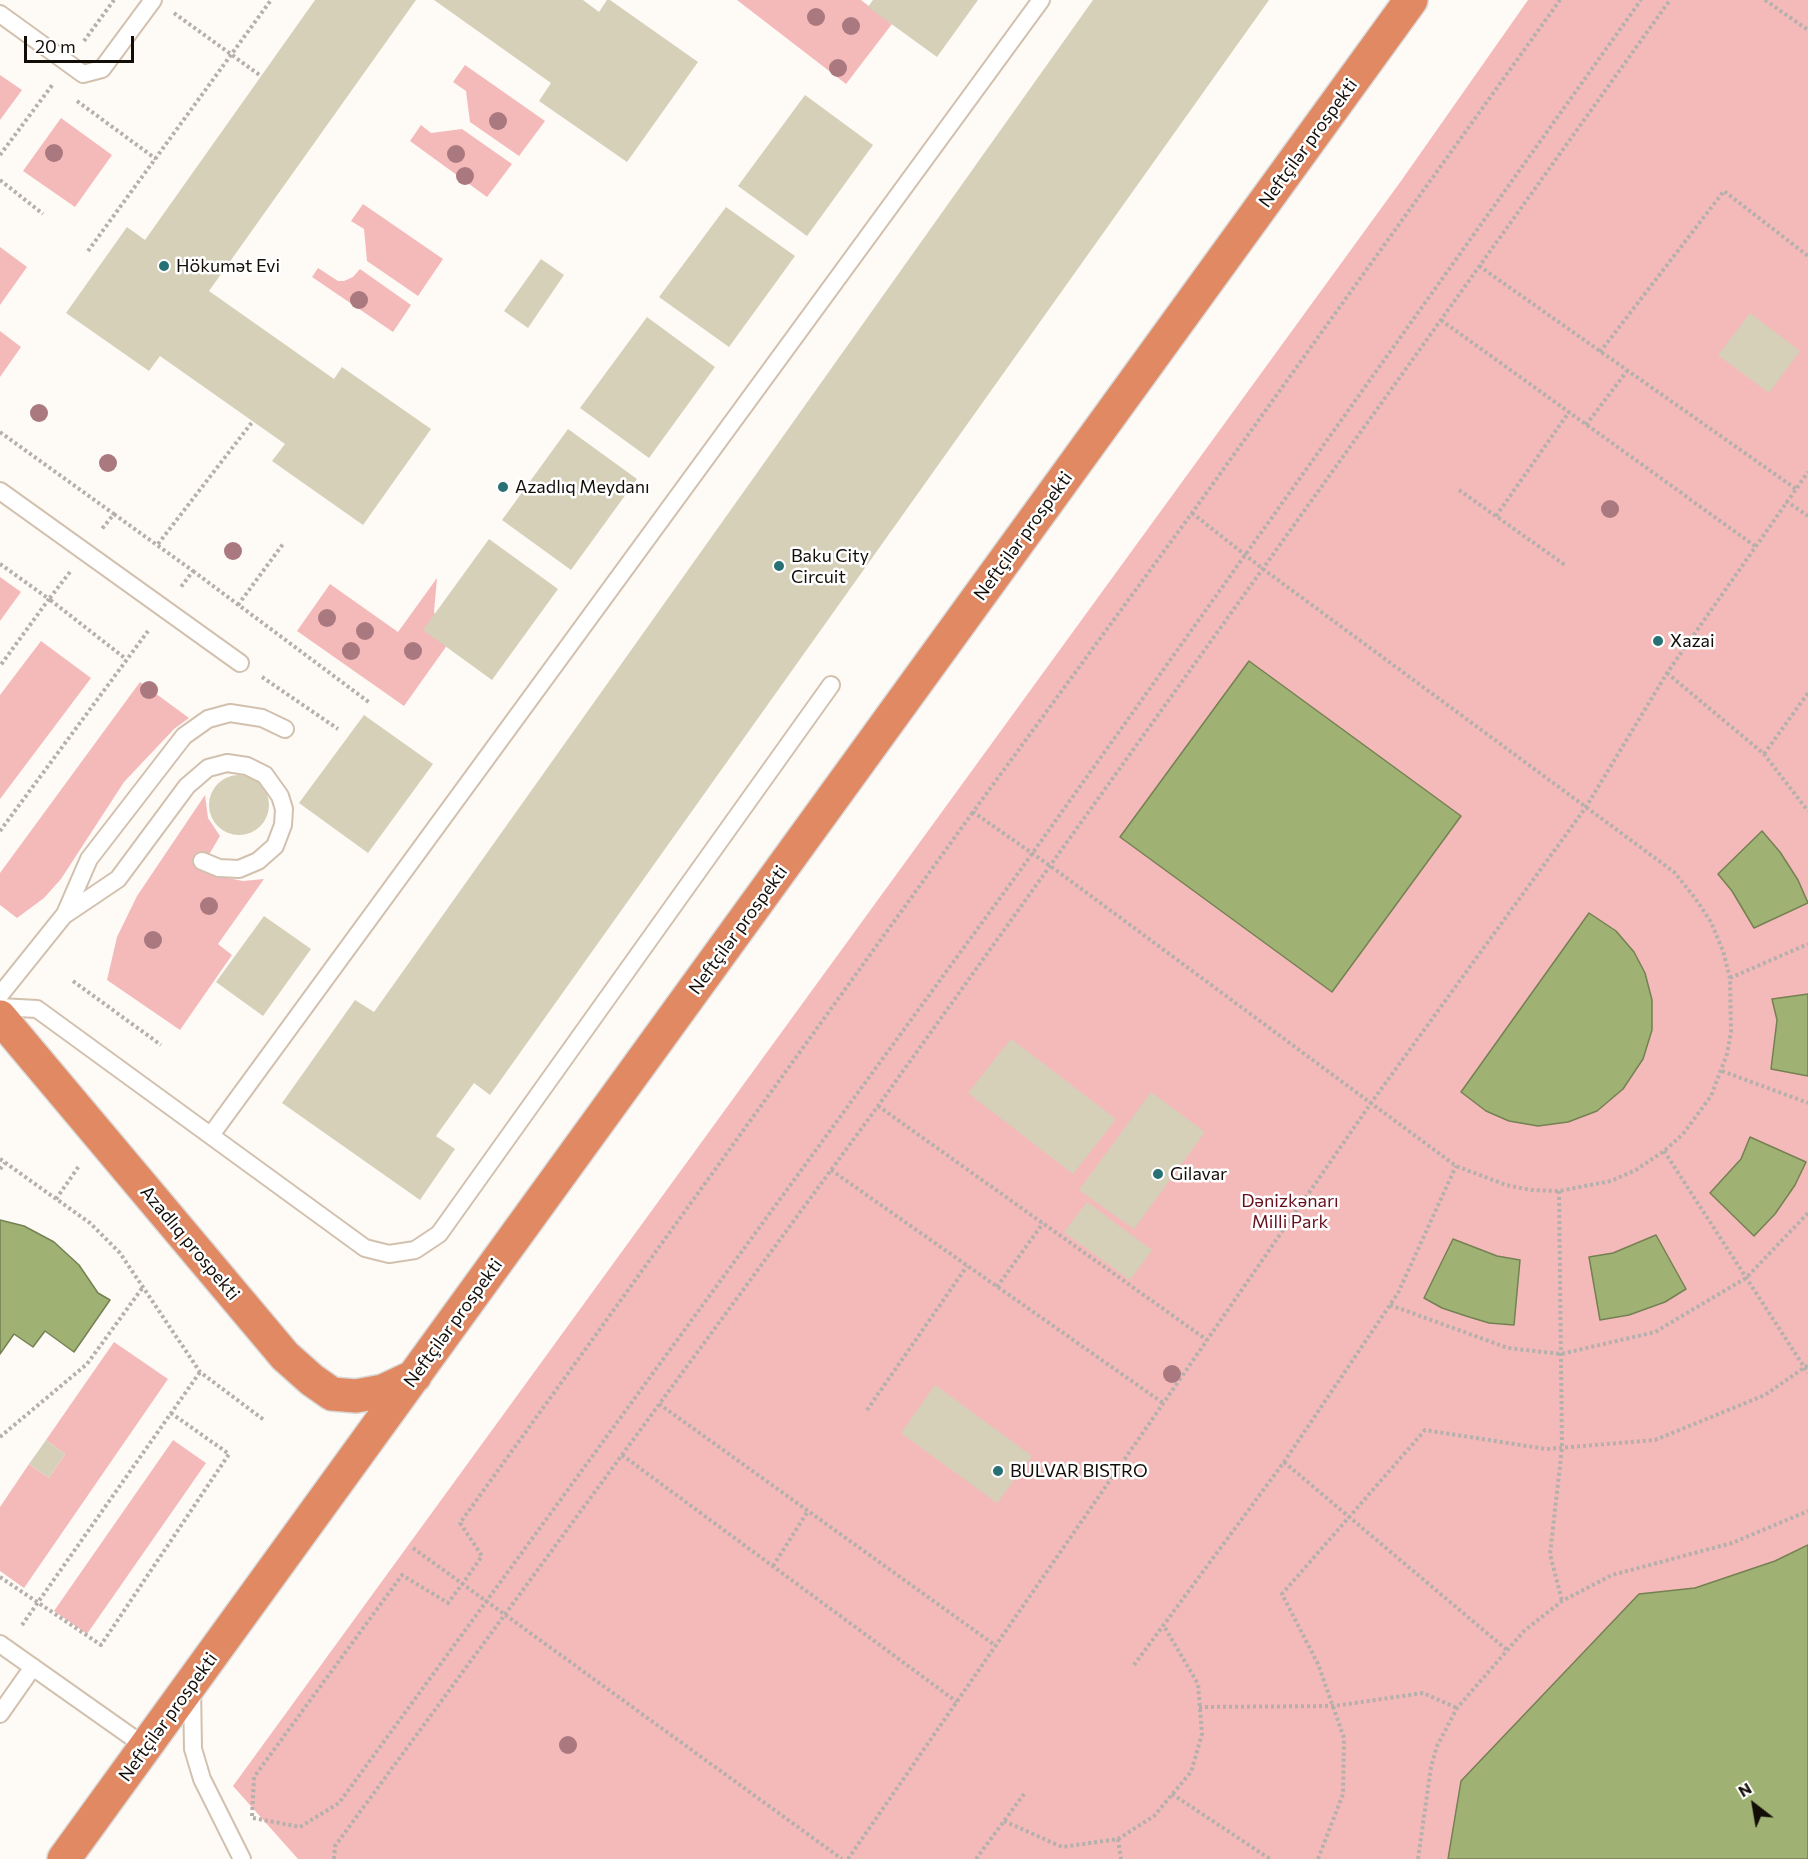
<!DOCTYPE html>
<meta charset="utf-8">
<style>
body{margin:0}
#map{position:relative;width:1808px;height:1859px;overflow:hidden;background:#fefaf6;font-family:Commissioner,sans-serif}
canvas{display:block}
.north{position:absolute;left:1724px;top:1775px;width:60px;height:60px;-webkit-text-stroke:4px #fff;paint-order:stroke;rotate:329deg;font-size:16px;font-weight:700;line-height:24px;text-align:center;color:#130d07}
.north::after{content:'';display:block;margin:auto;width:21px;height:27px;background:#130d07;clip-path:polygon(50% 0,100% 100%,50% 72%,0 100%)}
.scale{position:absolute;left:24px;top:36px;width:110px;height:27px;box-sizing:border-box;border:3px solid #130d07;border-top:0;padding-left:8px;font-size:18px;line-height:21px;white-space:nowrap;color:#130d07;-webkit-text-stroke:4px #fff;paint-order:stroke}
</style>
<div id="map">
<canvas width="1808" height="1859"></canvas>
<div class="north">N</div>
<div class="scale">20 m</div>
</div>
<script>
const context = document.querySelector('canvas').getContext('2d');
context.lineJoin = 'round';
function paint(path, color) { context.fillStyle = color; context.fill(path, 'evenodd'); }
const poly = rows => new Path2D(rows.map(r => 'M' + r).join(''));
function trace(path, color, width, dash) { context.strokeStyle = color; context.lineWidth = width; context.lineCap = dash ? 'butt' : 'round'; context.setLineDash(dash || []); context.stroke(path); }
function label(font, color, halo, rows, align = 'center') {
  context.font = font + ' Commissioner,sans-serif'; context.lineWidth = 5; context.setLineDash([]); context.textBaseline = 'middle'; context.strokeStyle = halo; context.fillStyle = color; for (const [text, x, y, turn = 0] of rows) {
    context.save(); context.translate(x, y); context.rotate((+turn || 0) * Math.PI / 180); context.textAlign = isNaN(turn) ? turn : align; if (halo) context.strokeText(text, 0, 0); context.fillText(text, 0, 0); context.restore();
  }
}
const green = poly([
 [737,0,861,0,892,24,846,84],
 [1528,0,1808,0,1808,1545,1776,1561,1695,1588,1639,1594,1461,1781,1448,1859,298,1859,233,1786,1401,181],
 [465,65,545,121,519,156,470,122,466,91,453,82],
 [0,75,22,90,0,120],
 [61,118,112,155,75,207,23,171],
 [421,125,431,133,462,129,512,164,487,197,410,141],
 [363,204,443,259,418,296,367,261,364,229,351,221],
 [0,247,27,267,0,305],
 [318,268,338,281,344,281,353,277,360,269,411,305,393,332,312,277],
 [0,331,21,347,0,377],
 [0,577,21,592,0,621],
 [437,578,434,612,448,644,404,706,297,631,330,584,398,632],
 [41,641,91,678,0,799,0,695],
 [140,682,189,718,174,729,124,782,61,879,44,898,17,918,0,905,0,873],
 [205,795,208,818,220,836,204,863,228,878,243,881,264,879,218,944,232,955,180,1030,107,980,117,937,137,896],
 [114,1342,168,1379,24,1588,0,1571,0,1507,29,1464,49,1478,65,1454,46,1440],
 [173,1440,206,1463,87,1634,54,1611]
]);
const water = poly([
 [1249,661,1461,816,1332,992,1120,837,1249,661],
 [1762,831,1780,852,1798,880,1808,903,1754,928,1732,891,1718,874,1762,831],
 [1589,913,1616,931,1634,952,1645,973,1652,1000,1652,1030,1643,1059,1623,1089,1597,1111,1568,1122,1538,1126,1509,1121,1486,1111,1461,1092,1589,913],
 [1808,994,1808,1076,1771,1069,1777,1020,1772,999,1808,994],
 [1750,1137,1806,1162,1795,1185,1775,1214,1754,1236,1710,1193,1741,1159,1750,1137],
 [0,1220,24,1226,54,1242,79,1265,98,1293,110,1300,74,1352,45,1331,33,1347,14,1334,0,1354,0,1220],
 [1656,1235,1686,1289,1665,1302,1629,1315,1600,1320,1589,1257,1613,1253,1656,1235],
 [1453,1239,1497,1256,1520,1260,1514,1325,1489,1323,1466,1316,1442,1308,1424,1298,1453,1239],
 [1808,1545,1808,1859,1448,1859,1461,1781,1639,1594,1695,1588,1775,1561,1808,1545]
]);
const building = poly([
 [315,0,416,0,209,291,334,379,342,367,431,429,363,525,272,461,285,444,160,356,149,371,66,313,127,227,145,240],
 [434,0,583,0,599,12,607,0,610,0,698,62,627,162,539,101,551,83],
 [873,0,978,0,937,57,868,7],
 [1093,0,1269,0,490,1095,474,1083,436,1136,455,1149,420,1200,282,1103,355,1000,374,1012],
 [805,95,873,145,807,236,738,186],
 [726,207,795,256,729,347,659,297],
 [541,259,564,275,528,328,504,311],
 [1750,313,1800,351,1769,393,1718,355],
 [647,317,715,367,649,458,580,408],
 [568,429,637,479,571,570,502,520],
 [489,539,558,589,492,680,423,630],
 [364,715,433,764,368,853,299,803],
 '209 805a30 30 0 1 1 60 0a30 30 0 1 1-60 0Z',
 [264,916,311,949,263,1016,216,982],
 [1011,1039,1116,1119,1073,1174,968,1093],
 [1151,1092,1205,1132,1134,1229,1079,1190],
 [1087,1202,1152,1250,1130,1280,1064,1232],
 [935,1385,1032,1456,997,1503,901,1433],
 [46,1440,65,1454,49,1478,29,1464]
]);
const path = poly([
 [1765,0,1808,30],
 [174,13,261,76],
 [84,41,114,0],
 [77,101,156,159],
 [0,155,53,84],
 [0,180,43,214],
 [88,251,271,0],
 [1479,266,1796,489],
 [1441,320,1755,546],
 [1600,352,1724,191,1808,256],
 [1586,425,1627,371],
 [0,432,114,514,101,530],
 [1459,490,1565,565],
 [1786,501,1808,516],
 [1192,513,1263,569,1674,872,1695,898,1711,922,1723,951,1730,978,1731,1032,1727,1054,1711,1096,1683,1134,1664,1151,1636,1170,1611,1181,1559,1191,1531,1190,1506,1185,1456,1166,1049,865,973,812,1192,513,1560,0],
 [114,514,193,571,181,587],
 [1496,516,1569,412],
 [158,544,253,421],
 [0,564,49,599,0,666],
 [193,571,370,703],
 [70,572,49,599,126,659],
 [238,605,283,544],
 [1667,673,1764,754,1808,811],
 [262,677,338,729],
 [1764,754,1808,693],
 [0,831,148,631],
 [1730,978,1808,944],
 [73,981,161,1045],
 [1722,1071,1808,1103],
 [878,1106,1207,1340],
 [1664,1151,1808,1373],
 [0,1159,90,1223,120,1253,200,1372,264,1420],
 [0,1169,5,1163],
 [831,1170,1163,1403],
 [1559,1191,1562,1448,1550,1554,1562,1601],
 [56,1199,79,1166],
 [997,1287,1043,1223],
 [1390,1305,1508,1348,1561,1354,1655,1332,1746,1278,1808,1213],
 [659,1404,996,1646],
 [867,1410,967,1266],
 [0,1437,87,1364,143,1287],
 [622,1455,957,1702],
 [1284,1462,1507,1650],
 [413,1548,842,1859],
 [773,1566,808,1511],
 [0,1577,101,1645,229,1454,171,1413],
 [22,1625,200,1372],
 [1134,1665,1284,1462,1398,1293,1456,1166],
 [1199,1707,1334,1706,1423,1693,1457,1708],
 [1172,1794,1270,1859],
 [252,1816,254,1777,402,1575,448,1603,463,1583,482,1556,460,1523,973,812],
 [253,1818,300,1827,339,1803,1019,872,1641,0],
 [1004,1821,1062,1847,1118,1839,1154,1816,1191,1772,1202,1734,1198,1684,1164,1626],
 [1118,1839,1121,1859],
 [334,1859,335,1846,878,1106,1670,0],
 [848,1859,1371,1103,1586,807,1667,673,1808,472],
 [976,1859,1024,1794],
 [1318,1859,1343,1794,1344,1738,1318,1664,1282,1594,1425,1430,1546,1449,1655,1440,1765,1395,1808,1365],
 [1418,1859,1431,1767,1437,1746,1457,1708,1524,1631,1562,1601,1612,1575,1732,1543,1808,1511]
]);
const lane = poly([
 [0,14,83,74,102,69,153,0],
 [0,491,240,663],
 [66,914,118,879,187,786,208,768,227,763,247,766,265,775,280,796,284,809,283,825,275,846,258,861,239,869,219,868,202,861],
 [0,995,65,914,89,859,184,736,208,719,230,713,262,718,285,729],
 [0,1007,37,1009,365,1248,389,1254,415,1250,439,1234,831,685],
 [211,1135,1041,0],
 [0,1644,146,1747],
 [192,1688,193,1749,202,1779,242,1859],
 [0,1714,33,1667]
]);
const highway = poly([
 [0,1017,285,1356,312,1380,332,1394,356,1396,383,1391,415,1376],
 [64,1859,1411,0]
]);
const trees = [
 [816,17],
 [851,26],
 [838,68],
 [498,121],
 [54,153],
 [456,154],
 [465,176],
 [359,300],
 [39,413],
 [108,463],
 [1610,509],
 [233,551],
 [327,618],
 [365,631],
 [351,651],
 [413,651],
 [149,690],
 [209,906],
 [153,940],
 [1172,1374],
 [568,1745]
];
const markers = [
 [164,266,6,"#277175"],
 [503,487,6,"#277175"],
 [779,566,6,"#277175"],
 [1658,641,6,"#277175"],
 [1158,1174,6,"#277175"],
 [998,1471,6,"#277175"]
];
const streetNames = [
 ["Neftçilər prospekti",1308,143,-54],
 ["Neftçilər prospekti",1023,536,-54],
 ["Neftçilər prospekti",738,930,-54],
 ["Azadlıq prospekti",190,1243,50],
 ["Neftçilər prospekti",453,1323,-54],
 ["Neftçilər prospekti",168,1717,-54]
];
const poiNames = [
 ["Hökumət Evi",176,266],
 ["Azadlıq Meydanı",515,487],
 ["Baku City",791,556],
 ["Circuit",791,577],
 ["Xazai",1670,641],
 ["Gilavar",1170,1174],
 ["BULVAR BISTRO",1010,1471]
];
const parkNames = [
 ["Dənizkənarı",1290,1201],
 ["Milli Park",1290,1222]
];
paint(green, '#f4baba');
paint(water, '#9fb273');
trace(water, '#758053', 1.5);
paint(building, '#d6d0b9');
trace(lane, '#d2c1ae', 20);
trace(highway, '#d9d8d7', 36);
trace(path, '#b5b0ac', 4, [3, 3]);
trace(lane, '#fff', 16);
trace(highway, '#e18962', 33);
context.fillStyle = '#aa797f';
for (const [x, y] of trees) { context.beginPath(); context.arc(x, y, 9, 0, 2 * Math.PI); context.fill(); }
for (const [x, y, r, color] of markers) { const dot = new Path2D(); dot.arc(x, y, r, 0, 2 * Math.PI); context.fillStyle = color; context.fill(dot); trace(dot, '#fff', 2); }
label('18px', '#130d07', '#fff', streetNames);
label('18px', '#130d07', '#fff', poiNames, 'left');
label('18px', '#66101d', '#fff', parkNames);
</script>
